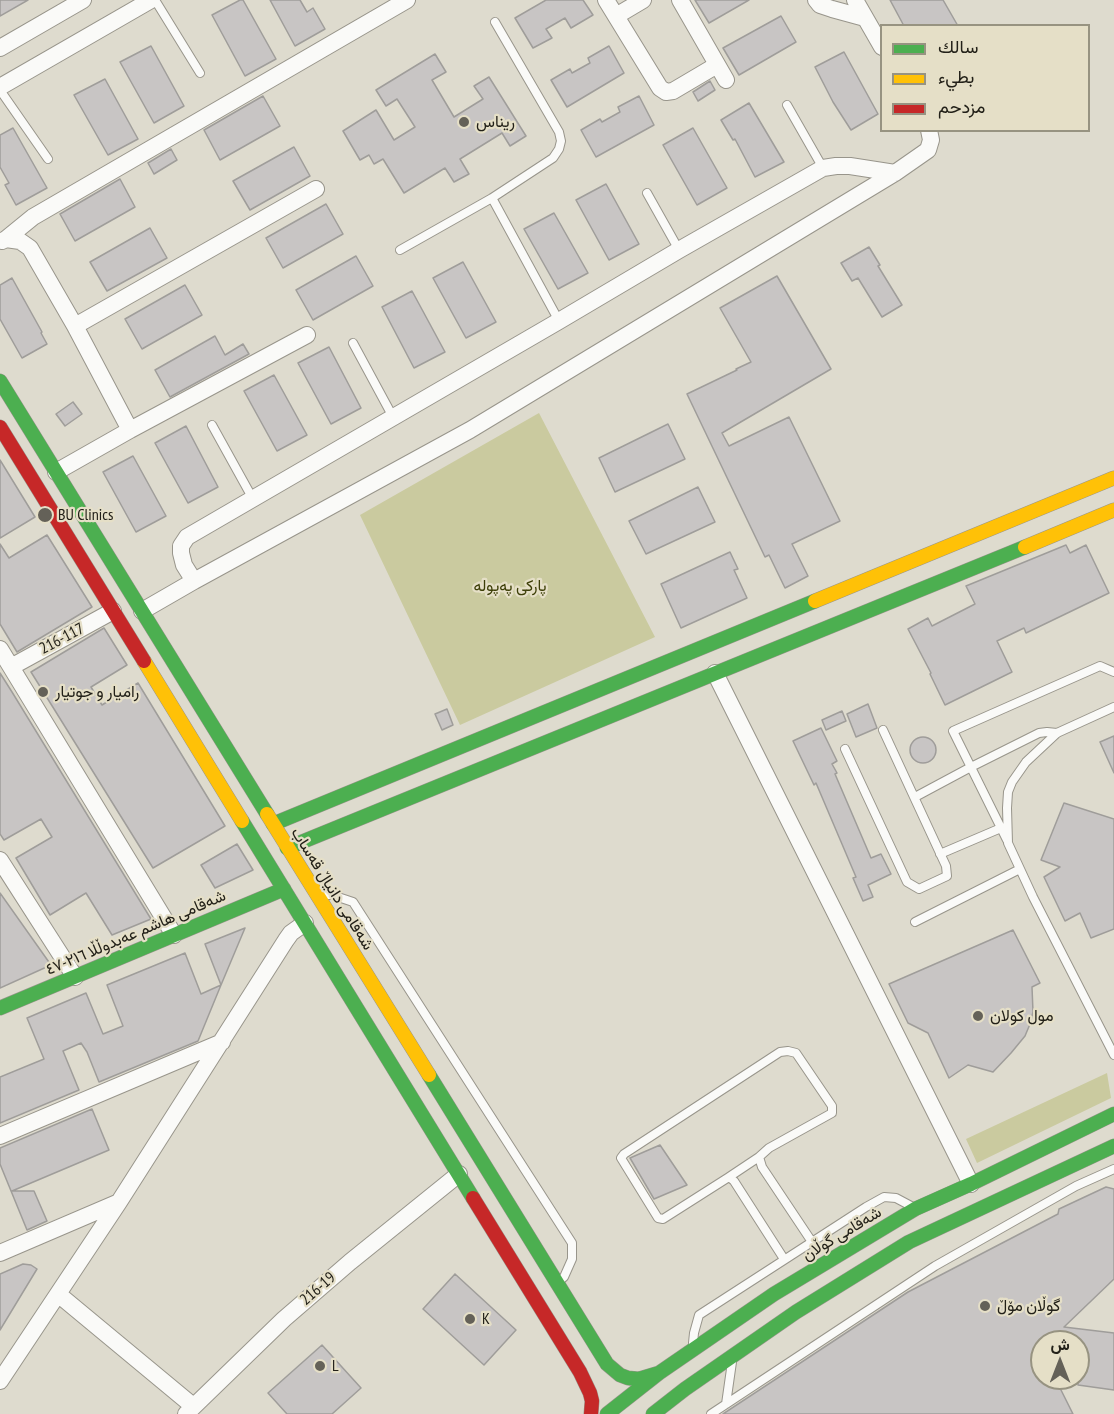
<!DOCTYPE html>
<meta charset="utf-8">
<style>
body{margin:0}
#map{position:relative;width:1114px;height:1414px;overflow:hidden;background:#dedbce;font-family:"PT Sans Narrow",Vazirmatn,sans-serif}
canvas{display:block}
.legend{position:absolute;left:880px;top:24px;width:210px;height:108px;box-sizing:border-box;background:#e5dfc7;border:2px solid #979381;margin:0;padding:8px 10px;list-style:none;font-size:18px;color:#222018}
.legend li{display:flex;align-items:center;gap:12px;height:30px}
.legend b{width:30px;border:2px solid #979381}
.north{position:absolute;left:1030px;top:1330px;width:60px;height:60px;box-sizing:border-box;background:#e5dfc7;border:2px solid #979381;border-radius:50%;rotate:0deg;font-size:16px;font-weight:700;line-height:24px;text-align:center;color:#222018}
.north::after{content:'';display:block;margin:auto;width:21px;height:27px;background:#646158;clip-path:polygon(50% 0,100% 100%,50% 72%,0 100%)}
</style>
<div id="map">
<canvas width="1114" height="1414"></canvas>
<ul class="legend">
<li><b style="height:8px;background:#4caf50"></b>سالك</li>
<li><b style="height:8px;background:#ffc107"></b>بطيء</li>
<li><b style="height:8px;background:#c62828"></b>مزدحم</li>
</ul>
<div class="north">ش</div>
</div>
<script>
const context = document.querySelector('canvas').getContext('2d');
context.lineJoin = 'round';
function paint(path, color) { context.fillStyle = color; context.fill(path, 'evenodd'); }
const poly = rows => new Path2D(rows.map(r => 'M' + r).join(''));
function trace(path, color, width, dash) { context.strokeStyle = color; context.lineWidth = width; context.lineCap = dash ? 'butt' : 'round'; context.setLineDash(dash || []); context.stroke(path); }
function label(font, color, halo, rows, align = 'center') {
  context.font = font + ' "PT Sans Narrow",Vazirmatn,sans-serif'; context.lineWidth = 4.5; context.setLineDash([]); context.textBaseline = 'middle'; context.strokeStyle = halo; context.fillStyle = color; for (const [text, x, y, turn = 0] of rows) {
    context.save(); context.translate(x, y); context.rotate((+turn || 0) * Math.PI / 180); context.textAlign = isNaN(turn) ? turn : align; if (halo) context.strokeText(text, 0, 0); context.fillText(text, 0, 0); context.restore();
  }
}
const green = poly([
 [539,413,655,637,460,725,360,515],
 [1107,1073,1111,1098,977,1163,966,1139]
]);
const building = poly([
 [0,0,28,0,0,16,0,0],
 [240,0,243,0,276,59,245,76,212,15,240,0],
 [270,0,300,0,307,12,313,8,325,29,295,46,270,0],
 [546,0,583,0,593,15,571,28,565,18,546,29,552,38,533,48,515,18,546,0],
 [695,0,749,0,709,23,695,0],
 [890,0,943,0,958,26,904,26,890,0],
 [781,16,796,42,739,75,723,48,781,16],
 [151,46,184,106,154,123,120,62,151,46],
 [609,46,624,73,567,107,551,80,570,69,572,73,590,63,588,58,609,46],
 [844,52,878,114,851,130,833,102,815,67,844,52],
 [435,54,446,72,432,80,454,117,483,99,474,86,489,77,526,136,510,146,502,133,460,159,469,174,454,182,445,168,404,193,383,159,374,164,369,155,360,160,343,131,376,110,394,140,415,127,397,99,386,106,376,90,435,54],
 [105,79,138,139,108,155,74,95,105,79],
 [710,81,715,90,698,101,693,92,710,81],
 [263,96,280,126,220,160,204,130,263,96],
 [639,96,654,125,596,157,581,130,600,119,602,122,620,112,618,107,639,96],
 [749,103,784,162,755,177,735,139,733,140,721,120,749,103],
 [13,128,47,188,16,205,5,185,9,183,0,167,0,135,13,128],
 [693,128,727,188,697,205,663,145,693,128],
 [294,147,310,176,250,210,233,181,294,147],
 [171,149,177,160,154,174,148,163,171,149],
 [120,179,135,207,75,241,60,214,120,179],
 [606,184,639,244,609,260,576,200,606,184],
 [326,204,343,234,283,268,266,238,326,204],
 [554,213,588,273,558,289,524,229,554,213],
 [150,228,167,258,107,291,90,262,150,228],
 [869,247,880,265,878,266,902,305,882,317,858,278,852,281,841,263,869,247],
 [356,256,373,286,313,320,296,290,356,256],
 [463,262,496,322,466,338,433,278,463,262],
 [777,276,831,369,722,433,729,446,789,417,840,521,792,544,808,576,785,588,769,555,765,557,687,394,737,370,736,369,751,362,720,308,777,276],
 [12,278,42,332,41,333,47,344,22,358,0,319,0,285,12,278],
 [185,285,202,315,142,349,125,319,185,285],
 [412,291,445,352,414,368,382,307,412,291],
 [215,336,225,355,243,344,249,354,170,397,155,370,215,336],
 [329,347,361,408,331,424,298,363,329,347],
 [274,375,307,435,277,451,244,391,274,375],
 [73,402,82,414,65,426,56,414,73,402],
 [668,424,685,459,615,492,599,458,668,424],
 [186,426,218,487,188,503,155,443,186,426],
 [133,456,166,516,136,532,103,472,133,456],
 [0,460,35,517,0,538,0,460],
 [698,487,715,522,646,554,629,521,698,487],
 [47,535,92,607,17,652,0,624,0,544,9,558,47,535],
 [1066,545,1070,553,1086,545,1109,593,1026,633,1024,628,997,641,1012,672,945,705,930,674,931,673,908,629,928,618,932,626,975,604,966,586,1066,545],
 [730,552,738,569,734,570,747,598,681,628,661,584,730,552],
 [104,628,127,665,91,687,102,705,138,683,225,826,153,868,31,672,104,628],
 [0,673,12,692,151,919,112,935,86,893,50,915,16,858,52,837,41,819,4,840,0,834,0,673],
 [868,704,877,728,856,737,847,714,868,704],
 [447,709,453,725,442,730,435,714,447,709],
 [842,711,846,721,826,730,822,720,842,711],
 [821,728,837,761,832,764,837,773,835,774,871,858,881,854,891,874,868,885,873,897,863,901,853,878,856,877,816,783,814,785,793,741,821,728],
 [1114,736,1114,773,1100,742,1114,736],
 '910 750a13 13 0 1 1 26 0a13 13 0 1 1-26 0Z',
 [1064,803,1114,819,1114,929,1091,938,1080,913,1065,921,1044,877,1060,867,1041,860,1064,803],
 [237,844,253,870,215,888,201,865,237,844],
 [0,893,51,965,0,988,0,893],
 [245,928,221,985,205,944,245,928],
 [1013,930,1040,983,1032,987,1033,1012,1030,1024,1025,1036,1011,1053,993,1072,968,1065,949,1078,928,1033,908,1023,889,984,1013,930],
 [185,953,201,994,221,985,198,1041,99,1082,87,1052,81,1043,63,1051,79,1090,0,1123,0,1077,44,1059,27,1018,86,993,103,1034,123,1026,107,985,185,953],
 [92,1109,109,1150,12,1191,34,1191,47,1221,27,1230,0,1164,0,1148,92,1109],
 [660,1145,687,1185,654,1199,630,1158,660,1145],
 [1106,1187,1114,1189,1114,1279,1064,1327,1114,1333,1114,1390,1078,1385,1078,1342,1042,1342,1042,1378,1055,1378,1073,1414,723,1414,908,1292,1058,1214,1059,1209,1106,1187],
 [23,1264,31,1265,37,1269,0,1330,0,1274,23,1264],
 [455,1274,516,1330,484,1365,423,1309,455,1274],
 [322,1345,361,1388,332,1414,287,1414,268,1393,322,1345]
]);
const lane = poly([
 [155,0,200,73],
 [495,22,559,132,561,141,559,149,553,158,492,198,559,321],
 [0,90,48,159],
 [787,105,823,168],
 [647,193,679,250],
 [400,250,492,198],
 [353,343,393,417],
 [212,425,253,499],
 [1114,707,1057,733,1026,762,1012,782,1008,792,1007,808,1008,843,1033,897,1114,1055],
 [845,749,907,882,919,889,947,876,946,866,883,730],
 [915,797,971,767,1039,733,1047,732,1057,733],
 [1007,840,953,731,1100,666,1114,672],
 [940,854,1001,828],
 [323,895,332,895,353,902,572,1243,572,1259,564,1277,559,1281],
 [915,922,1020,869],
 [729,1177,759,1157],
 [784,1259,734,1181,729,1177,663,1219,658,1218,621,1158,624,1154,780,1052,788,1051,796,1053,832,1106,832,1113,769,1148,759,1157,762,1167,812,1242],
 [693,1343,694,1333,699,1315,866,1207,884,1197,896,1198,911,1206],
 [726,1404,732,1362],
 [711,1414,935,1266,1076,1186,1114,1169]
]);
const street = poly([
 [606,0,660,88,666,92,673,91,717,65],
 [680,0,726,80],
 [816,0,820,5,832,9,865,18],
 [855,0,882,47],
 [616,16,643,0],
 [0,48,83,0],
 [0,87,151,0],
 [6,239,33,217,407,0],
 [2,241,6,239,20,241,30,248,75,326,130,430],
 [75,326,316,189],
 [56,472,130,430,307,335],
 [194,581,184,565,181,553,181,546,187,537,559,321,679,250,823,168,836,166,850,166,895,173],
 [142,611,194,581,470,430,895,173,928,150,931,140,929,130],
 [0,649,174,935],
 [11,667,113,611],
 [715,673,971,1184],
 [0,860,75,977],
 [0,1136,222,1042],
 [0,1253,119,1202],
 [58,1294,193,1406],
 [0,1381,119,1202,286,940,291,933,305,923],
 [186,1414,284,1319,350,1262,459,1174]
]);
const fast = poly([
 [0,381,267,814],
 [242,821,473,1198],
 [273,824,815,601],
 [287,848,1025,547],
 [0,1008,284,889],
 [429,1075,607,1364,620,1375,628,1378,639,1379,659,1373],
 [607,1414,659,1373,774,1294,915,1209,971,1184,1114,1114],
 [653,1414,685,1389,796,1312,909,1242,1114,1146]
]);
const slow = poly([
 [1025,547,1114,510],
 [815,601,1114,478],
 [144,661,242,821],
 [267,814,429,1075]
]);
const jam = poly([
 [0,427,144,661],
 [473,1198,580,1372,590,1393,592,1401,591,1414]
]);
const markers = [
 [464,122,6,"#646158"],
 [45,515,8,"#646158"],
 [43,692,6,"#646158"],
 [978,1016,6,"#646158"],
 [985,1306,6,"#646158"],
 [470,1319,6,"#646158"],
 [320,1366,6,"#646158"]
];
const poiNames = [
 ["ريناس",476,122],
 ["BU Clinics",58,515],
 ["رامیار و جوتیار",55,692],
 ["مول كولان",990,1016],
 ["گوڵان مۆڵ",997,1306],
 ["K",482,1319],
 ["L",332,1366]
];
const parkNames = [
 ["پارکی پەپولە",510,586]
];
const streetNames = [
 ["216-117",62,639,-28],
 ["شەقامی دانیاڵ قەساب",332,889,58],
 ["شەقامی هاشم عەبدوڵڵا ٢١٦-٤٧",136,933,-23],
 ["شەقامی گوڵان",842,1234,-31],
 ["216-19",318,1289,-41]
];
paint(green, '#caca9f');
paint(building, '#c8c5c4');
trace(building, '#9f9d9a', 1.5);
trace(lane, '#98958b', 10);
trace(street, '#98958b', 18);
trace(fast, '#98958b', 15);
trace(slow, '#98958b', 15);
trace(jam, '#98958b', 15);
trace(lane, '#fafaf8', 8);
trace(street, '#fafaf8', 16);
trace(fast, '#4caf50', 14);
trace(slow, '#ffc107', 14);
trace(jam, '#c62828', 14);
for (const [x, y, r, color] of markers) { const dot = new Path2D(); dot.arc(x, y, r, 0, 2 * Math.PI); context.fillStyle = color; context.fill(dot); trace(dot, '#e5dfc7', 2); }
label('16px', '#222018', '#e5dfc7', poiNames, 'left');
label('16px', '#3d3f07', '#e5dfc7', parkNames);
label('16px', '#222018', '#e5dfc7', streetNames);
</script>
